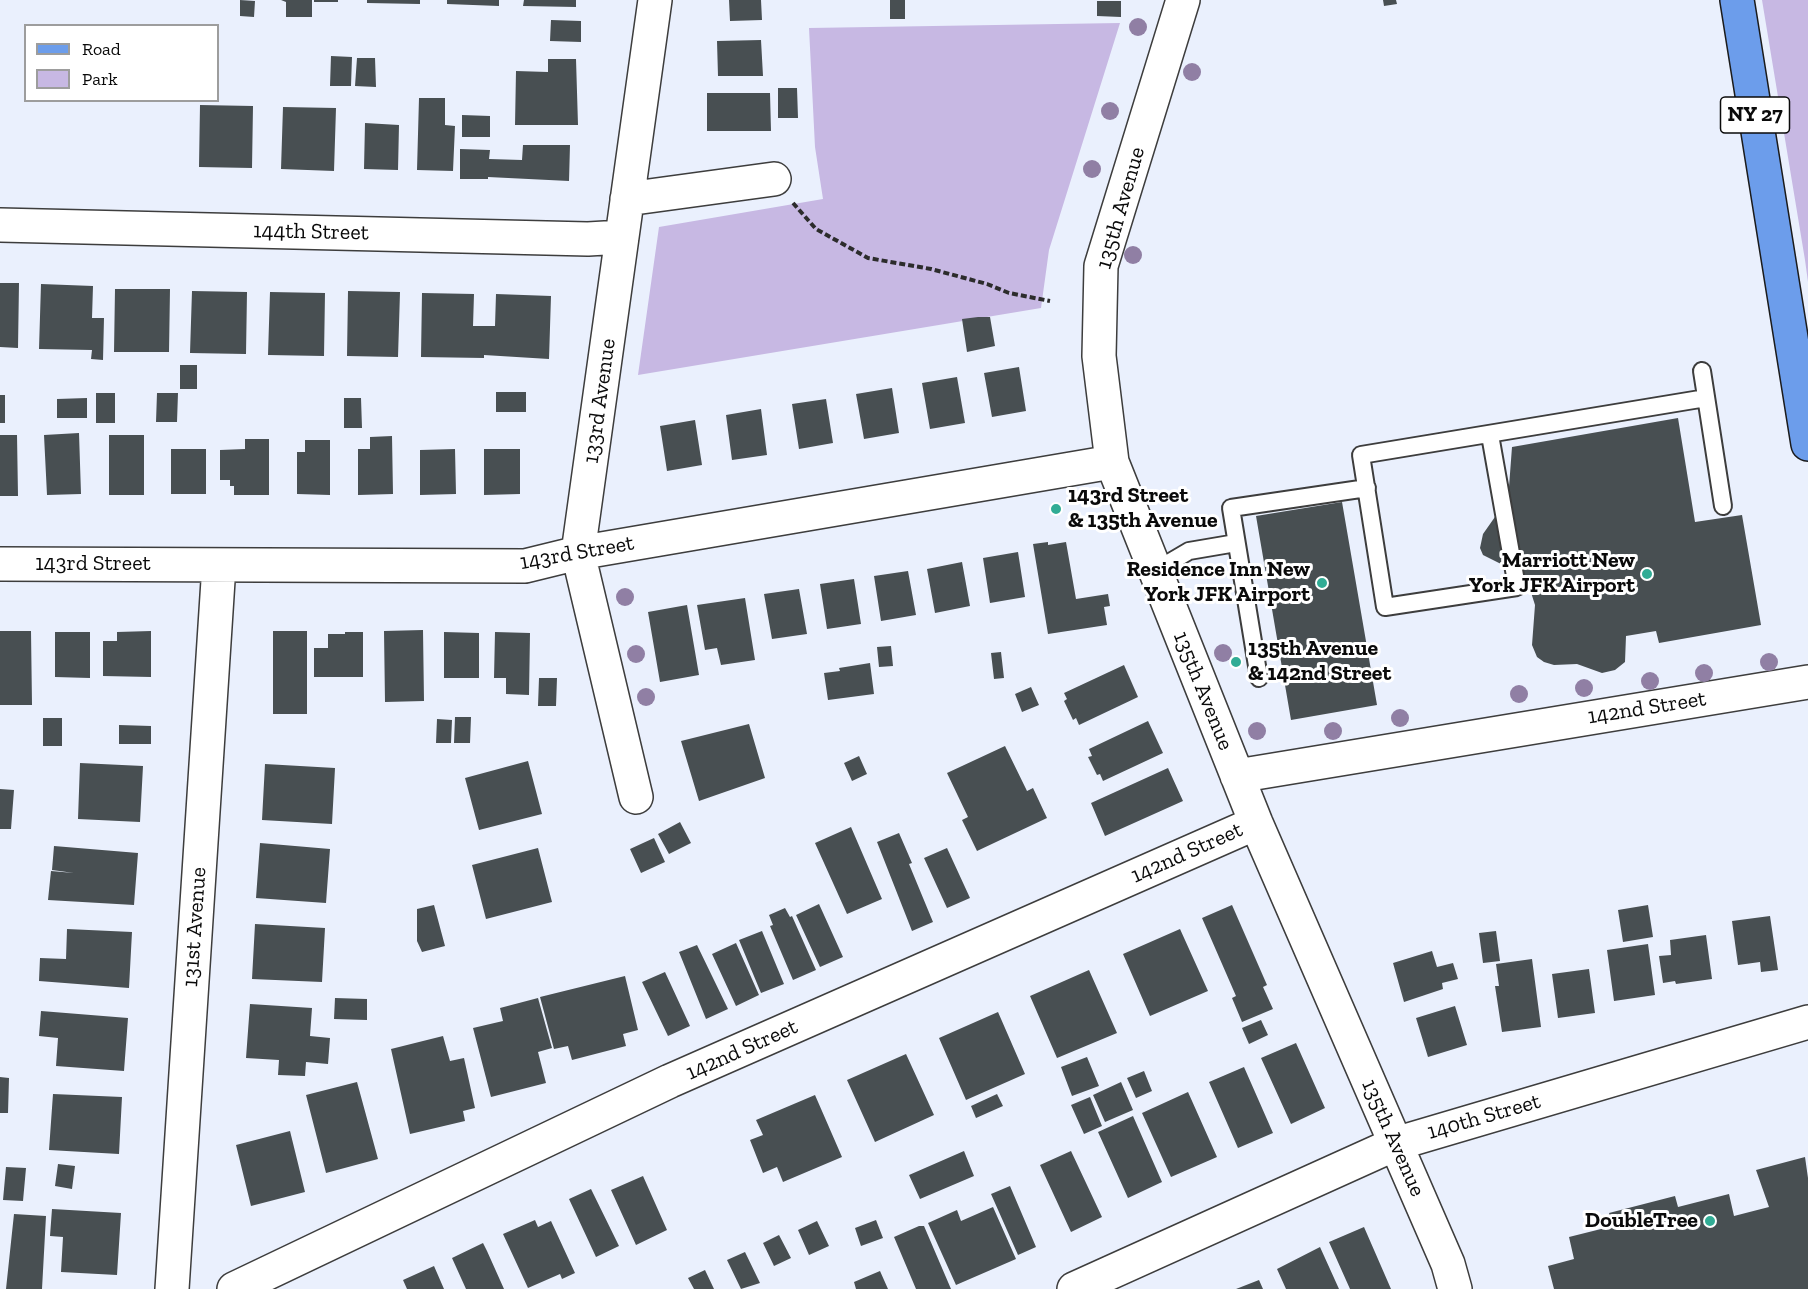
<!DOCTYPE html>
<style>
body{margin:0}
#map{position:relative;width:1808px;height:1289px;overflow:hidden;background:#eaf0fd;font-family:"Zilla Slab",serif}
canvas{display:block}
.legend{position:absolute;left:24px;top:24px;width:195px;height:78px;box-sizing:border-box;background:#fff;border:2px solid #9d9d9d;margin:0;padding:8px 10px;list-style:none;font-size:18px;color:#0a0a0a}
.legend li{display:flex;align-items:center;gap:12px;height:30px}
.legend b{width:30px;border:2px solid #9d9d9d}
</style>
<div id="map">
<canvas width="1808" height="1289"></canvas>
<ul class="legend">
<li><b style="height:8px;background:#6c9deb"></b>Road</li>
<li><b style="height:16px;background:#c7b8e3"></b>Park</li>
</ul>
</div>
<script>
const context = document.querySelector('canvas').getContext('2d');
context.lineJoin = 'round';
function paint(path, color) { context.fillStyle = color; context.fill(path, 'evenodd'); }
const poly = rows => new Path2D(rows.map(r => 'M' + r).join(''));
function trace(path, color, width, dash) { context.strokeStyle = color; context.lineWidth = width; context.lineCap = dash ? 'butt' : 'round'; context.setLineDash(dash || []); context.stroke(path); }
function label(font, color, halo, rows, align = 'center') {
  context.font = font + ' "Zilla Slab",serif'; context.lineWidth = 6; context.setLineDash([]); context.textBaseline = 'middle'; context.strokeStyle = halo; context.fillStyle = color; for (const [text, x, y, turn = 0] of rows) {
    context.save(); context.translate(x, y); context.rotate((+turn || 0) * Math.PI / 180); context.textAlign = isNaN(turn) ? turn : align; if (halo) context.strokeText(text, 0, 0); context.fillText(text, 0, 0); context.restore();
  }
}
const green = poly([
 [1762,0,1808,0,1808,282,1805,260],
 [1120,23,1049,250,1041,308,638,375,659,227,823,199,815,147,809,28]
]);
const building = poly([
 [240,0,255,1,254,17,240,16],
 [281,0,312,0,312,17,286,17,286,2],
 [314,0,338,0,338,2,314,2],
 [367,0,420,0,420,4,367,3],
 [447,0,499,0,499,6,447,4],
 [524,0,576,0,576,7,523,6],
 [729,0,761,0,762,20,730,21],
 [890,0,905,0,905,19,890,19],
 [1383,0,1396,0,1397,4,1384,6],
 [1097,1,1121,1,1121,17,1097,16],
 [551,20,581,21,581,42,550,41],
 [761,40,763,76,718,76,717,41],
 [331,56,352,57,351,86,330,86],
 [357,58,375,58,376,87,355,86],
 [548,59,576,59,578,125,515,125,516,71,548,72],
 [778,88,797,88,798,118,778,118],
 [707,93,770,93,771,131,707,131],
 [419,98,445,98,445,125,455,126,453,171,417,170],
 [200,105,253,106,252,168,199,167],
 [283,107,336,108,334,171,281,169],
 [462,115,490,116,490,137,462,137],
 [365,123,399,125,398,170,364,169],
 [523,145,570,145,569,181,488,177,488,179,460,179,460,149,490,150,489,159,522,160],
 [0,283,19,283,18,348,0,347],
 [41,284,93,286,92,318,104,318,103,360,91,359,92,350,39,349],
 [115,289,170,289,169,352,114,352],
 [192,291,247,292,246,354,190,353],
 [348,291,400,292,398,357,347,356],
 [270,292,325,293,324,356,268,355],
 [422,293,474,294,473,326,495,326,496,294,551,296,549,359,484,355,484,358,421,357],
 [978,317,990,317,995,346,967,352,962,319],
 [180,365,197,365,197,389,180,389],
 [1019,367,1026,411,992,417,984,373],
 [957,377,965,423,930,429,922,383],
 [892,388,899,433,864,439,856,394],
 [496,392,526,392,526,412,496,412],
 [96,393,115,393,115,423,96,423],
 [157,393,178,393,177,422,156,422],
 [0,395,5,395,5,423,0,423],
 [87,398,87,418,57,418,57,399],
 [344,398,361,398,362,428,344,428],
 [826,399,833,443,799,449,792,404],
 [761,409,767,455,732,460,726,415],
 [1678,418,1695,522,1742,515,1761,625,1659,643,1656,631,1626,636,1625,662,1615,670,1602,673,1577,664,1554,665,1544,662,1537,657,1532,645,1535,605,1528,583,1521,574,1483,555,1480,548,1483,534,1497,514,1509,487,1512,447],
 [695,420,702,465,667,471,660,426],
 [79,433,81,494,47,495,44,435],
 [0,435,17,435,18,496,0,496],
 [109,435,144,435,144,495,109,495],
 [392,436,393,494,358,495,358,449,370,449,370,437],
 [245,439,269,439,269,495,234,495,234,486,230,486,230,480,220,480,220,450,245,449],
 [305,440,330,440,330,495,297,494,297,452,305,452],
 [171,449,206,449,206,494,171,494],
 [455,449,456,494,420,495,420,450],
 [484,449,520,449,520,494,484,495],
 [1342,502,1377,705,1291,720,1256,516],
 [1048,542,1048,545,1066,542,1076,599,1108,594,1110,606,1104,607,1107,625,1048,634,1033,544],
 [1018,552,1025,597,990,603,983,558],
 [962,562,970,606,935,613,927,569],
 [908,571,916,615,881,621,874,576],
 [854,579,861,624,827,629,820,584],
 [799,589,807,634,772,639,764,594],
 [745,598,755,660,721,665,717,648,705,650,697,605],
 [687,605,699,675,660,682,648,612],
 [423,630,424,701,385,702,384,631],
 [0,631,31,631,32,705,0,705],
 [151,631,151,677,103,676,103,641,117,641,117,632],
 [273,631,307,631,307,714,273,714],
 [55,632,90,632,90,678,55,677],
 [345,632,363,632,363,677,314,677,314,648,328,648,328,634,345,634],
 [444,632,479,633,479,678,444,678],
 [495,632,530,633,529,695,506,694,506,678,494,678],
 [891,646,893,666,879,667,877,647],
 [1001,652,1004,678,994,679,991,653],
 [870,663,874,694,828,700,824,673,840,671,839,668],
 [1124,665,1138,697,1079,725,1076,718,1073,720,1064,701,1067,699,1064,693],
 [539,678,557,678,556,706,538,706],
 [1031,687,1039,705,1022,712,1015,694],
 [455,717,471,717,470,743,454,743],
 [43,718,62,718,62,746,43,746],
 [437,719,452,720,451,743,436,743],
 [1148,721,1163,753,1103,781,1100,774,1097,775,1088,757,1092,756,1089,749],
 [749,724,765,778,699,801,681,741],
 [119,725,151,726,151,744,119,744],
 [1005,746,1027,791,1033,788,1047,818,977,851,962,820,968,817,947,773],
 [859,756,867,774,852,781,844,763],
 [528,761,542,814,479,830,465,778],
 [80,763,143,766,140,822,78,819],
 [265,764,335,768,332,824,262,820],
 [1168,768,1183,801,1105,836,1091,803],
 [0,789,14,790,11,829,0,829],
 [680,822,691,843,669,854,658,834],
 [851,827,882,899,847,914,815,843],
 [899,833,912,863,909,864,933,922,912,931,877,842],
 [654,838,665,862,641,873,630,849],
 [260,843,330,849,326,903,256,898],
 [54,846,138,853,134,905,48,900,51,871,74,873,52,870],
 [538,848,552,902,486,919,472,865],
 [947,848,970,898,947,908,924,858],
 [819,904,843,957,820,967,796,915],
 [434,905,445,946,422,952,417,941,417,909],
 [1232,905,1267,985,1263,987,1273,1009,1242,1022,1232,998,1236,996,1202,918],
 [1648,905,1653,937,1623,942,1618,910],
 [785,908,790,917,792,916,816,970,793,980,770,926,773,925,769,915],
 [1770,916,1778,970,1761,972,1760,962,1738,965,1732,921],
 [255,924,325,928,322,982,252,979],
 [67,929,132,932,129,988,39,981,40,958,66,959],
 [1180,929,1208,991,1150,1016,1123,954],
 [762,931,784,984,761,993,739,940],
 [1496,931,1500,961,1483,963,1479,933],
 [1706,935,1712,979,1676,984,1675,981,1663,983,1659,956,1671,955,1670,940],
 [736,943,759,995,736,1006,712,954],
 [1648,944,1655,995,1614,1001,1607,950],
 [697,945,728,1009,706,1019,679,952],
 [1432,951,1437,967,1453,963,1458,979,1442,983,1443,989,1404,1002,1393,963],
 [1532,959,1541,1027,1502,1032,1495,986,1499,986,1496,964],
 [1589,969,1595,1013,1558,1018,1552,974],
 [1089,970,1117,1033,1057,1058,1030,996],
 [665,972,690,1026,668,1036,642,982],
 [625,976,638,1030,623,1034,626,1046,572,1060,568,1046,554,1049,540,997],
 [335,998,367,999,367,1020,334,1019],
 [538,998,552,1048,538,1052,546,1083,491,1097,473,1028,503,1021,500,1008],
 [250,1004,312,1008,310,1036,330,1038,328,1064,306,1062,305,1076,278,1075,279,1060,246,1058],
 [1455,1006,1467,1045,1428,1057,1416,1018],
 [41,1011,128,1018,124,1071,56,1066,58,1038,39,1036],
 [998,1012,1025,1074,966,1100,939,1038],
 [1261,1020,1268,1035,1249,1044,1242,1028],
 [443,1036,450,1061,464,1058,475,1108,463,1111,465,1121,410,1134,391,1049],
 [1296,1043,1325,1108,1291,1124,1261,1058],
 [906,1054,934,1115,875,1142,847,1080],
 [1087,1057,1099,1086,1072,1096,1061,1067],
 [1244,1067,1273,1133,1238,1148,1209,1082],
 [1144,1071,1152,1091,1136,1098,1127,1078],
 [0,1077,9,1078,8,1113,0,1113],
 [357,1082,378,1159,326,1173,306,1095],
 [1121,1082,1133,1110,1105,1122,1093,1095],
 [1188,1092,1217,1157,1171,1177,1142,1113],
 [53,1094,122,1097,119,1154,49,1150],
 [997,1094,1003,1106,976,1118,971,1106],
 [815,1095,842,1157,783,1182,777,1167,763,1173,750,1140,763,1135,756,1120],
 [1090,1097,1102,1126,1084,1134,1071,1105],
 [1133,1116,1162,1182,1128,1198,1098,1132],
 [290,1131,305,1192,251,1206,236,1145],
 [964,1151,974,1176,920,1199,909,1175],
 [1071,1151,1102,1217,1071,1232,1040,1165],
 [1805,1157,1808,1178,1808,1289,1554,1289,1548,1266,1574,1259,1569,1237,1613,1226,1609,1213,1675,1196,1678,1207,1729,1194,1734,1216,1769,1207,1756,1170],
 [58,1164,75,1166,72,1189,55,1186],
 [6,1167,26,1168,23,1201,3,1200],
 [643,1176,667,1230,636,1245,611,1190],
 [1010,1186,1036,1247,1018,1255,991,1194],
 [591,1189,619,1246,596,1257,569,1199],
 [993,1207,1016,1259,956,1285,928,1223,957,1210,961,1221],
 [52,1209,121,1213,117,1275,61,1272,63,1237,50,1236],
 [14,1214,46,1216,42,1289,6,1289],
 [535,1220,538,1227,551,1221,575,1273,562,1279,560,1274,528,1288,503,1234],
 [876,1220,883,1238,861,1246,855,1228],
 [817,1221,829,1246,809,1255,798,1230],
 [919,1226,924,1226,951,1289,916,1289,894,1237],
 [1364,1227,1391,1289,1350,1289,1329,1242],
 [779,1235,791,1258,774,1266,763,1243],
 [483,1243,487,1251,504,1289,466,1289,452,1258],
 [1320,1247,1339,1289,1286,1289,1277,1269],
 [745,1252,760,1283,741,1289,727,1260],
 [434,1266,444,1289,407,1289,403,1280],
 [705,1270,714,1289,694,1289,688,1278],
 [880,1271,888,1289,856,1289,854,1282],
 [1259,1280,1263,1289,1236,1289]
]);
const path = poly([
 [793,203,816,229,868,258,931,269,987,284,1009,293,1050,301]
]);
const lane = poly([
 [1702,371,1723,506],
 [1490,435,1517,587,1385,607,1361,455,1706,398],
 [1155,571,1189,551,1236,543],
 [1259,678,1231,508,1367,488]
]);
const street = poly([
 [1183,0,1101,266,1099,356,1112,462,1256,823,1448,1264,1455,1289],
 [627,199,774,179],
 [0,225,588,239,622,237],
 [0,564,525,566,578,553,1112,462],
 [1237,776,1808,682],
 [636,797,578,553,655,0],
 [172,1289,219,565],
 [234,1289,670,1081,1256,823],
 [1074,1289,1395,1144,1808,1022]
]);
const primary = poly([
 [1737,0,1808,444]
]);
const trees = [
 [1138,27],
 [1192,72],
 [1110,111],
 [1092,169],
 [1133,255],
 [625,597],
 [1223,653],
 [636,654],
 [1769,662],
 [1704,673],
 [1650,681],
 [1584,688],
 [1519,694],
 [646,697],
 [1400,718],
 [1257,731],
 [1333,731]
];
const markers = [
 [1056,509,6,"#31ac95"],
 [1647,574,6,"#31ac95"],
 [1322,583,6,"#31ac95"],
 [1236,662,6,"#31ac95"],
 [1710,1221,6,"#31ac95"]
];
const shields = [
 [1755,115,69]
];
const shieldNames = [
 ["NY 27",1755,115]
];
const streetNames = [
 ["135th Avenue",1121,208,-74],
 ["144th Street",311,232,1],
 ["133rd Avenue",600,401,-82],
 ["143rd Street",577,553,-10],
 ["143rd Street",93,564],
 ["135th Avenue",1203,691,68],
 ["142nd Street",1647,708,-9],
 ["142nd Street",1187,853,-24],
 ["131st Avenue",195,927,-86],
 ["142nd Street",742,1050,-24],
 ["140th Street",1484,1117,-16],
 ["135th Avenue",1393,1138,66]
];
const poiNames = [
 ["143rd Street",1068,496,"left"],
 ["& 135th Avenue",1068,521,"left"],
 ["Marriott New",1635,561],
 ["York JFK Airport",1635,586],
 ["Residence Inn New",1310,570],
 ["York JFK Airport",1310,595],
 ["135th Avenue",1248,649,"left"],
 ["& 142nd Street",1248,674,"left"],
 ["DoubleTree",1698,1221]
];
paint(green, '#c7b8e3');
paint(building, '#484f52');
trace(lane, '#3d3d3d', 20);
trace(street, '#3d3d3d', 36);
trace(primary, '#1b1b1b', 36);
trace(path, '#2c2c2c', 4, [6, 3]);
trace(lane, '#fff', 16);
trace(street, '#fff', 33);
trace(primary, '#6c9deb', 33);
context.fillStyle = '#907fa4';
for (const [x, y] of trees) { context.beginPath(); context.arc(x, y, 9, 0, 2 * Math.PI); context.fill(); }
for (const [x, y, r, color] of markers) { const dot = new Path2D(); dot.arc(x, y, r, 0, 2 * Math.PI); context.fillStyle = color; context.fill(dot); trace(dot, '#fff', 2); }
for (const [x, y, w] of shields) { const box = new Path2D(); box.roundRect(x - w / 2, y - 18, w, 36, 4.5); context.fillStyle = '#fff'; context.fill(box); trace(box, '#0a0a0a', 1.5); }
label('bold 21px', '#0a0a0a', null, shieldNames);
label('22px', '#0a0a0a', '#fff', streetNames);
label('bold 22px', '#0a0a0a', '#fff', poiNames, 'right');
</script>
